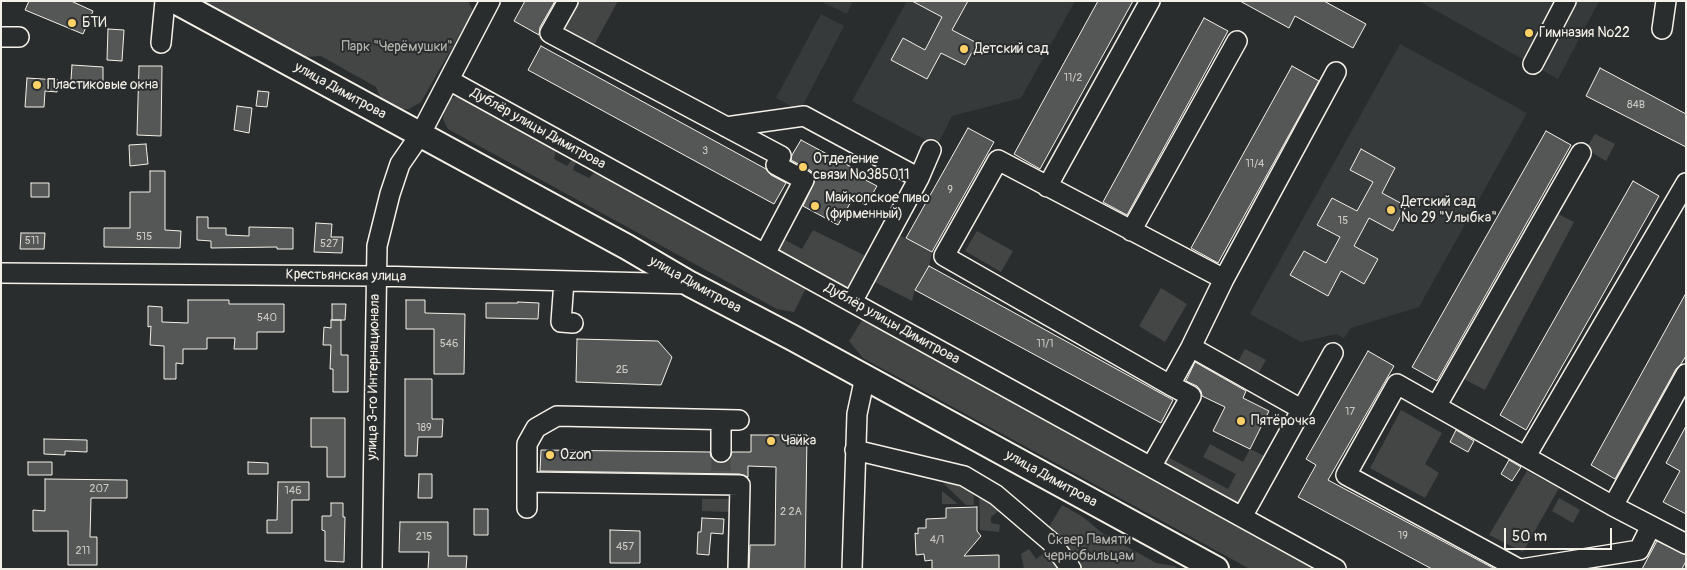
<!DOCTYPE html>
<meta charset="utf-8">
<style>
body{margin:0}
#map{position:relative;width:1687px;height:570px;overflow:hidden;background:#2a2d2e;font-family:Pangolin,sans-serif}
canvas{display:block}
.frame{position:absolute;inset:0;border:2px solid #f4f1e8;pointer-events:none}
.scale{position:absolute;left:1504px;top:528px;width:108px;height:22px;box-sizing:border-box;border:2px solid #f4f1e8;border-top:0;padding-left:6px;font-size:15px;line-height:18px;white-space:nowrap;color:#f4f1e8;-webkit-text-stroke:4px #2a2d2e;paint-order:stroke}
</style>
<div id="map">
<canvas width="1687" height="570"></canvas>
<div class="frame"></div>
<div class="scale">50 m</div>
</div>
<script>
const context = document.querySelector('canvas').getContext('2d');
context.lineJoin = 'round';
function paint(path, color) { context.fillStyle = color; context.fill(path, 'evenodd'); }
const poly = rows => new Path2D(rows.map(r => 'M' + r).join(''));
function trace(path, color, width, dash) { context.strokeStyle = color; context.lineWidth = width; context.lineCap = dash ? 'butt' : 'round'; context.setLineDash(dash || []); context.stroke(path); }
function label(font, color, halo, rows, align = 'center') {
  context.font = font + ' Pangolin,sans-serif'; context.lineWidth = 4; context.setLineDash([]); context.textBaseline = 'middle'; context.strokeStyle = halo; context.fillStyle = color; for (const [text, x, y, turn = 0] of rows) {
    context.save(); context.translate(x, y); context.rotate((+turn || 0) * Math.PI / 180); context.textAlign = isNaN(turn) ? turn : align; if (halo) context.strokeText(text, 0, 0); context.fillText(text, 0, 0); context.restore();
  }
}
const built = poly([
 [820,1,853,1,847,14],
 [907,1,1075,1,1021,98,952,116,937,146,852,101],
 [1419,1,1599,1,1558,79],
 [821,14,844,26,800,111,776,98],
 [1400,44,1527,113,1419,307,1351,328,1344,338,1336,334,1301,342,1250,314]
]);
const green = poly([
 [203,1,470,1,469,3,473,11,421,102,409,109,401,110,392,107,382,101,376,87,321,56,305,57],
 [576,1,618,1,593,47,560,31],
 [459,95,557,147,554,159,567,166,574,157,577,159,573,170,589,178,597,170,807,286,794,312,777,309,448,129,443,119,445,105,448,100],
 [1595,134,1615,144,1606,161,1586,149],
 [1552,211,1574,222,1485,390,1462,378],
 [813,230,868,257,849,289,843,290,772,251,778,236,802,249],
 [977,231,1013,251,1001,272,965,251],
 [895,233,932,252,929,266,915,290,912,301,871,280],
 [1161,288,1187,304,1165,342,1139,326],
 [866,318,1324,569,1250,569,863,358,849,341,861,322],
 [1245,349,1266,360,1258,374,1237,363],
 [1401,410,1442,433,1425,464,1439,473,1425,498,1370,468],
 [1210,444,1243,462,1250,449,1266,457,1240,506,1161,465,1166,456,1228,489,1236,474,1203,457],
 [1527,471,1559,488,1523,552,1489,535],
 [946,481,973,486,974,505,966,505,944,484],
 [979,489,1004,507,991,517,991,523,1000,525,999,532,980,530],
 [942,491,958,504,942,504],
 [1559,498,1580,510,1573,523,1552,511],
 [702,499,731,499,730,512,702,511],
 [1062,505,1083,517,1101,532,1156,563,1174,566,1179,569,1080,569,1046,532],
 [1029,549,1036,559,1048,550,1062,569,1024,569,1021,554]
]);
const building = poly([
 [29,1,71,1,93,11,83,34,25,10,29,1],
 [525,1,555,1,540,27,539,35,514,21,525,1],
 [912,1,968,1,952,30,977,43,965,65,941,53,927,79,891,60,903,38,925,50,942,17,912,1],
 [1098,1,1133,1,1040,169,1014,154,1098,1],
 [1240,1,1324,1,1366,24,1353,48,1295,16,1289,28,1240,1],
 [1204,18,1228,31,1127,215,1103,202,1204,18],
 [108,29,124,30,122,61,107,60,108,29],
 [541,46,766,169,771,175,786,183,774,204,528,70,541,46],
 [72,65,103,67,103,82,71,80,72,65],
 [139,66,162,66,161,136,137,135,139,66],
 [1292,66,1319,81,1218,263,1191,248,1292,66],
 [1600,68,1686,114,1686,147,1586,96,1600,68],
 [27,78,58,80,57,92,45,91,44,107,25,107,27,78],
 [258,91,269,92,267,107,256,106,258,91],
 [237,106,252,108,249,133,234,130,237,106],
 [968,128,994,142,932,252,906,238,968,128],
 [1546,131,1571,145,1437,381,1412,367,1546,131],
 [801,140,853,168,850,172,877,186,866,205,853,198,838,225,803,206,815,180,814,174,810,170,791,160,792,155,801,140],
 [146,144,148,164,130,166,129,145,146,144],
 [1361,149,1395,168,1382,193,1406,206,1393,231,1369,218,1354,246,1378,259,1364,284,1341,271,1328,296,1290,275,1304,251,1326,263,1340,237,1317,225,1332,198,1357,211,1373,182,1350,170,1361,149],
 [150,171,165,171,165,230,181,231,180,248,104,247,104,228,130,228,130,192,150,192,150,171],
 [1633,181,1659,196,1526,430,1500,415,1633,181],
 [31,183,49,183,49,197,31,197,31,183],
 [197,217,208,217,208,228,226,228,226,235,249,236,249,227,293,228,293,249,277,249,277,247,211,248,211,241,197,240,197,217],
 [316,223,332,224,331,237,343,237,342,253,314,252,316,223],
 [21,233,45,233,44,249,20,249,21,233],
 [929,266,1173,400,1161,423,915,290,929,266],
 [1686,293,1686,356,1681,364,1676,369,1615,479,1591,465,1686,293],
 [188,300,229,300,229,304,284,304,284,332,257,332,257,349,234,349,235,338,207,338,207,349,183,349,183,364,176,363,176,379,164,379,164,346,150,345,151,326,148,327,148,306,162,307,162,322,188,323,188,300],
 [406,300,425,300,425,313,465,314,464,374,434,374,434,329,406,329,406,300],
 [518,302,539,303,538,319,486,318,486,303,518,303,518,302],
 [332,304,346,304,345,320,332,320,332,304],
 [331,320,341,320,341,355,348,355,348,392,333,392,333,369,330,369,331,345,323,345,324,327,331,328,331,320],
 [577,339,658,341,672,357,661,385,576,382,577,339],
 [1368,351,1394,366,1328,480,1495,569,1432,569,1298,497,1316,465,1306,459,1368,351],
 [1195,362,1246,391,1243,398,1269,411,1250,449,1213,431,1225,407,1202,396,1201,391,1197,386,1186,381,1195,362],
 [405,379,432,379,432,419,443,419,442,437,418,437,417,456,405,456,405,379],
 [311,418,345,418,345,477,327,477,327,447,311,447,311,418],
 [1686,426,1686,514,1663,502,1680,471,1666,463,1686,426],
 [1456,430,1474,441,1468,452,1450,442,1456,430],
 [751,435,807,435,805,569,749,569,750,545,775,545,776,467,748,466,748,477,740,474,540,471,541,450,710,452,711,457,715,461,721,463,727,461,730,458,732,452,751,452,751,435],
 [44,439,87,440,87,452,65,451,65,455,44,454,44,439],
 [1509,460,1521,467,1512,481,1501,474,1509,460],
 [28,462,52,462,52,475,28,475,28,462],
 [248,462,268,463,268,474,248,474,248,462],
 [419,474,432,474,432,498,418,498,419,474],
 [45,479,127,480,127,498,91,498,90,537,97,537,97,565,68,565,68,531,33,531,33,510,45,511,45,479],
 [278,482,309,482,309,500,292,500,292,533,267,533,267,520,277,520,278,482],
 [331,503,343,503,343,517,345,517,344,562,325,561,325,531,322,530,322,516,331,516,331,503],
 [977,507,977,531,981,536,964,556,999,555,999,569,932,569,932,560,925,561,924,554,916,555,915,533,918,534,918,528,926,528,926,519,946,518,946,508,977,507],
 [474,509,488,509,488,535,474,535,474,509],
 [702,518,724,519,723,534,711,533,709,555,697,554,698,532,701,532,702,518],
 [400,522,448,522,448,556,467,556,466,569,428,569,429,552,399,552,400,522],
 [610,530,640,531,640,563,610,563,610,530],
 [1657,541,1686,555,1686,561,1682,569,1642,569,1657,541]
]);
const minorTunnel = poly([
 [721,452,721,478]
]);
const minor = poly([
 [568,1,550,33,781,156,776,165,804,180,765,254],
 [1662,29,1666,1],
 [1,37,19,37],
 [161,43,165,1],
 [1533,64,1566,1],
 [449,80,1336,569],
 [726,127,804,116,919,178,852,302],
 [919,178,931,150],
 [1047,187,1150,1],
 [1131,231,1237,41],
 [1,273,376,276,690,284],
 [564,281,561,322,573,323],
 [1191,347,1224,279],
 [1686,374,1613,506,1686,544],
 [1437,405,1581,153],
 [1301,409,1191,347,1170,385,944,256,998,160,1224,279,1336,72],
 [855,450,964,476,996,495,1051,542,1071,569],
 [721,452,721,420],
 [1526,456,1686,183],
 [1151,467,1191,396,1170,385],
 [527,482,740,485,738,569],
 [527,508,527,444,536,428,557,416,739,420],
 [1242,517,1333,353],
 [372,569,377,246,390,194,400,164,420,135,490,1],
 [852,569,857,414,865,377],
 [1519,569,1346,475,1397,384,1613,506],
 [1521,569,1639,550,1651,526]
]);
const major = poly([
 [175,1,627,247,690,284,793,338,1216,569]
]);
const markers = [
 [72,23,5,"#ffd166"],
 [1529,33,5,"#ffd166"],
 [964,49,5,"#ffd166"],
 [37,85,5,"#ffd166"],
 [803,167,5,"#ffd166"],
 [815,206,5,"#ffd166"],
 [1391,210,5,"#ffd166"],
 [1241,421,5,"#ffd166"],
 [771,441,5,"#ffd166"],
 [550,455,5,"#ffd166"]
];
const numberNames = [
 ["11/2",1073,78],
 ["84В",1636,105],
 ["3",705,151],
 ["11/4",1255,164],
 ["9",950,190],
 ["15",1343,221],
 ["515",144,237],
 ["511",32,241],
 ["527",329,244],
 ["540",267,318],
 ["546",449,344],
 ["11/1",1045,344],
 ["2Б",622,370],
 ["17",1350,412],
 ["189",424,428],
 ["207",99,489],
 ["146",293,491],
 ["2 2А",791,512],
 ["19",1403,536],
 ["215",424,537],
 ["4/1",937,540],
 ["457",625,547],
 ["211",83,551]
];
const poiNames = [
 ["БТИ",82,23],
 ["Гимназия №22",1539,33],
 ["Детский сад",974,49],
 ["Пластиковые окна",47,85],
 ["Отделение",813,159],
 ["связи №385011",813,175],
 ["Майкопское пиво",825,198],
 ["(фирменный)",825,214],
 ["Детский сад",1401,202],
 ["№ 29 \"Улыбка\"",1401,218],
 ["Пятёрочка",1251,421],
 ["Чайка",781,441],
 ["Ozon",560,455]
];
const parkNames = [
 ["Парк \"Черёмушки\"",397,47],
 ["Сквер Памяти",1089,540],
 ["чернобыльцам",1089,556]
];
const streetNames = [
 ["улица Димитрова",340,91,29],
 ["Дублёр улицы Димитрова",538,129,29],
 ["Крестьянская улица",346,276,1],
 ["улица Димитрова",695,285,29],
 ["Дублёр улицы Димитрова",892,324,29],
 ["улица 3-го Интернационала",374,377,-89],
 ["улица Димитрова",1051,479,29]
];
paint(built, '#373a3a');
paint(green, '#444645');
paint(building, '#555756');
trace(building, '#f4f1e8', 1);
trace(minorTunnel, '#484a4a', 19, [19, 9]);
trace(minor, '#f4f1e8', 22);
trace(major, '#f4f1e8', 28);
trace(minor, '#2a2d2e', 19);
trace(major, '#2a2d2e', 24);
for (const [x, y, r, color] of markers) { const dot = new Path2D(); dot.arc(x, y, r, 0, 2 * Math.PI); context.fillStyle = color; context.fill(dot); trace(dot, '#2a2d2e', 2); }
label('11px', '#cccac4', null, numberNames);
label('14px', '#f4f1e8', '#2a2d2e', poiNames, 'left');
label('14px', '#b6b5af', '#2a2d2e', parkNames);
label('14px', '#f4f1e8', '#2a2d2e', streetNames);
</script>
